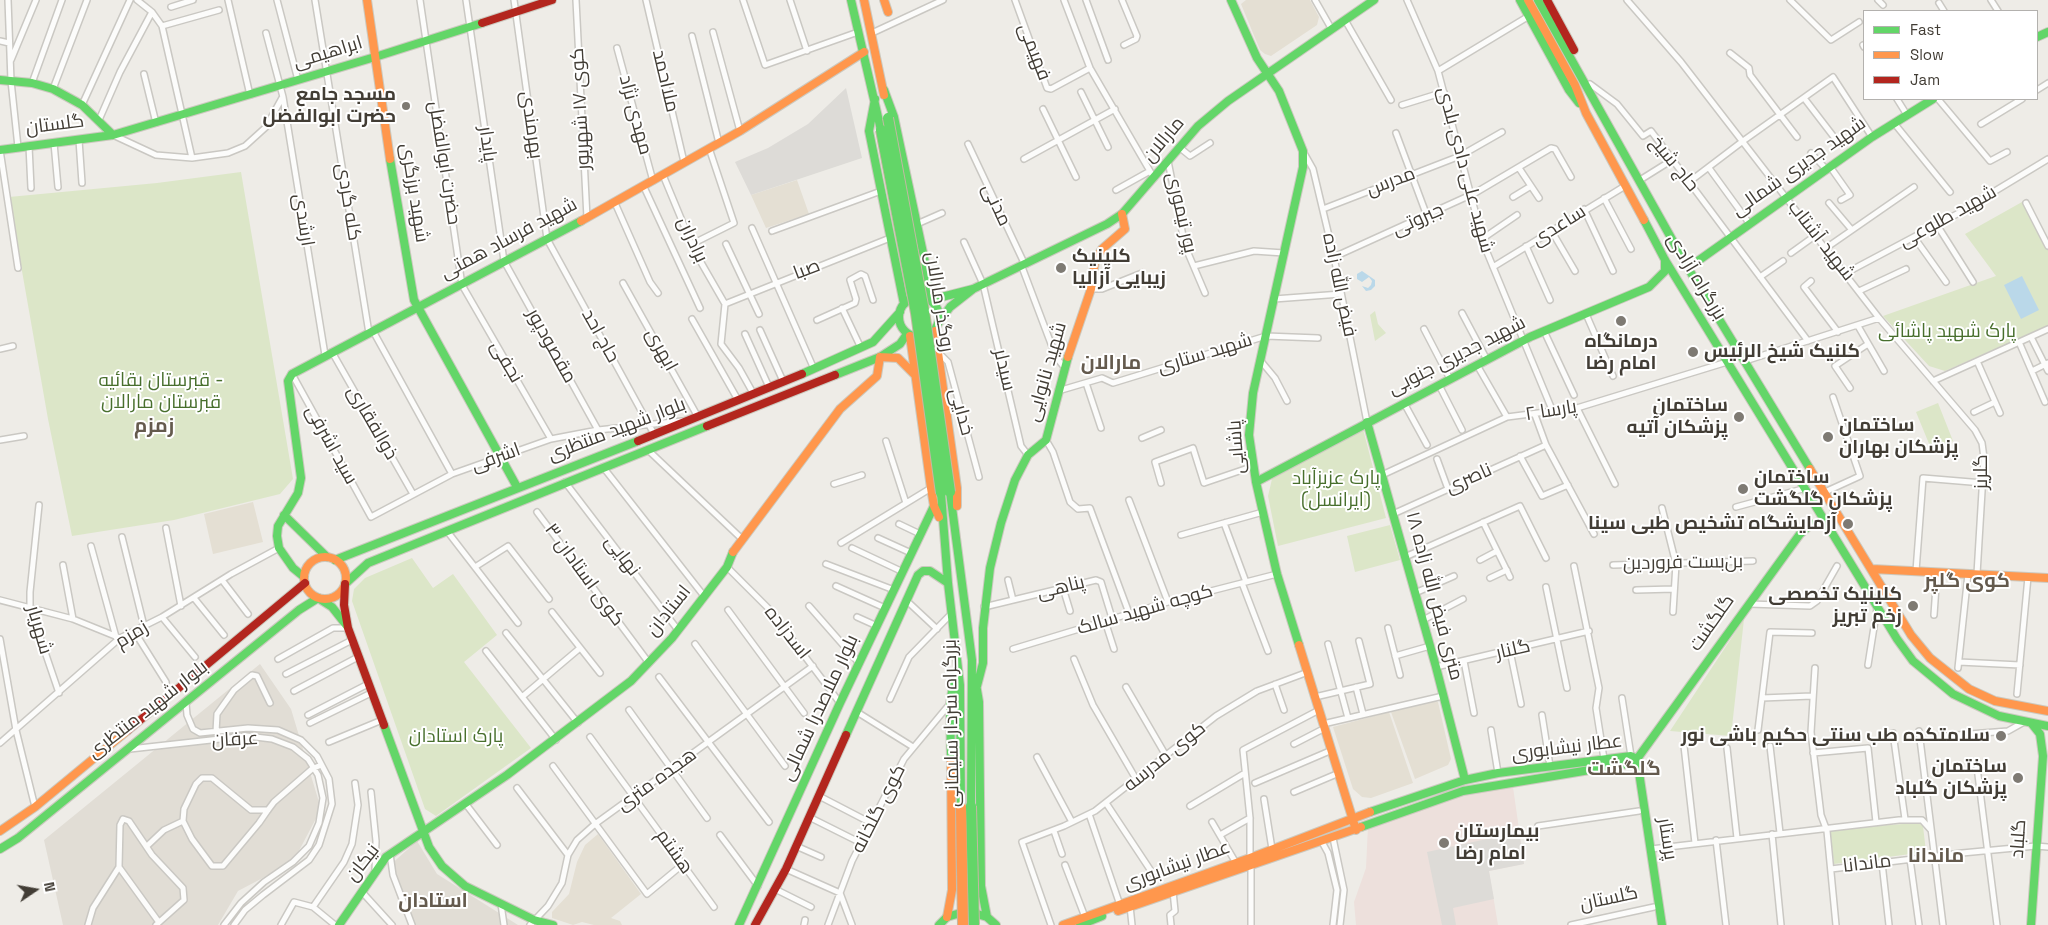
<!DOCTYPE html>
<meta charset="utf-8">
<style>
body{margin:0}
#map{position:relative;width:2048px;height:925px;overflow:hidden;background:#eeece7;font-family:"Space Grotesk",sans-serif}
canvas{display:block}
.legend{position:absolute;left:1863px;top:10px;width:175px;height:90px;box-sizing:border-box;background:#fff;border:1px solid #b3b1ae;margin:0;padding:6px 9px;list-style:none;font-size:15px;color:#423d35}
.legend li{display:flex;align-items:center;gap:10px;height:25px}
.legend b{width:25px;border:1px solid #b3b1ae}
.north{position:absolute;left:10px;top:865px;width:50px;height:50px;-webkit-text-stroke:4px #fff;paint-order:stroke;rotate:78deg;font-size:14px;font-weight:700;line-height:20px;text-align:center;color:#423d35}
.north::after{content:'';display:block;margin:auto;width:18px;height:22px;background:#423d35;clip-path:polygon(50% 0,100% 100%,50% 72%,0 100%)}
</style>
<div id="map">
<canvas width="2048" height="925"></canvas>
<ul class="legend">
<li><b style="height:6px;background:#63d668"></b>Fast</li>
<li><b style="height:6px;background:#ff974d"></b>Slow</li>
<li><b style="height:6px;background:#b3261e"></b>Jam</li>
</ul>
<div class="north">N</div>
</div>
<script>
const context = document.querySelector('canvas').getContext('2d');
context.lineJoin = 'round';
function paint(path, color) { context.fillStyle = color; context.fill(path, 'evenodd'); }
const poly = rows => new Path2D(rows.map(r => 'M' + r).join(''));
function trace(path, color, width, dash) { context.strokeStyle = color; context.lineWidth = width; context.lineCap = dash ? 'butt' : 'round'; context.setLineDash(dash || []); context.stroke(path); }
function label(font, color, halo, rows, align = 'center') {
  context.font = font + ' "Space Grotesk",Cairo,sans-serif'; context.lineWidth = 4; context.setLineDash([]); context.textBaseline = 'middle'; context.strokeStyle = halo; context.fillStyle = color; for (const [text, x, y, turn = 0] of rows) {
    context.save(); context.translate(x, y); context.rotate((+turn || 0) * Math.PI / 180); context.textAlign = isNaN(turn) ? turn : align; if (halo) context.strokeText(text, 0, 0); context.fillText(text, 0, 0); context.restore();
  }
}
const residential = poly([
 [260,664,291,709,321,809,293,862,238,891,218,925,63,925,44,840],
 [417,841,437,874,518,925,409,925,399,903,388,867]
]);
const education = poly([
 [1246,0,1310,0,1319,17,1317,25,1271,56,1265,54,1260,50,1241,4],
 [797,180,809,214,766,228,751,195],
 [253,502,263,542,213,554,204,514],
 [1434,700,1438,702,1451,759,1448,765,1415,779,1391,712],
 [1389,712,1413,783,1371,798,1362,797,1353,789,1333,727],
 [598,834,641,894,611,918,620,921,622,925,594,925,582,922,573,925,552,918,552,912,569,894,577,862,585,845]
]);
const medical = poly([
 [1512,780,1524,864,1489,871,1498,925,1356,925,1354,902,1366,868,1368,826]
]);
const green = poly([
 [241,172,293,479,280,494,174,520,72,536,48,419,9,197,157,183],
 [2022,202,2048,249,2048,326,1945,371,1929,366,1883,316,1996,276,1965,234],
 [1375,311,1378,324,1386,333,1375,341,1370,315],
 [1938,403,1953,441,1932,451,1916,412],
 [1363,429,1386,518,1278,546,1268,496,1272,479],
 [1390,525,1400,560,1355,572,1347,536],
 [412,558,433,588,453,574,497,635,464,662,531,748,436,816,425,809,352,601,354,589,365,578],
 [1744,619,1731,736,1670,731],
 [1903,824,1920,824,1923,826,1926,852,1834,864,1830,829]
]);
const parking = poly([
 [846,88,862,158,751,195,735,162,768,148,808,124],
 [1519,832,1524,864,1489,871,1494,899,1453,908,1456,925,1442,925,1427,852]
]);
const water = poly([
 [1362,271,1375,280,1375,286,1371,290,1366,291,1362,286,1368,288,1371,285,1372,281,1369,277,1362,282,1357,279,1357,274],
 [2022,276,2039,310,2021,319,2004,285]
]);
const street = poly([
 [8,0,11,81,18,147],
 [137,0,152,12,162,26,192,158],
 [228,0,250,95],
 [277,0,298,80],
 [315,0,369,333],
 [420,0,462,285,551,439],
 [466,0,504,261,598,430],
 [514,0,547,239,654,434],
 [576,0,587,218],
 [646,0,684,162],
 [743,0,765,65,858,32],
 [790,0,807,51],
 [1015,0,1047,88,1051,89,1090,68],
 [1064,0,1090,68,1154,178],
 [1086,0,1108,60],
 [1122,0,1137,36,1136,39,1124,45],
 [1315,0,1331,28],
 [1407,0,1438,71,1484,245,1553,412],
 [1627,0,1681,62,1879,318,1975,430,1982,443,1984,458,1977,574],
 [1790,0,1831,40,1859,22],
 [1878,0,1883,5],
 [1991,0,1998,11],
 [1939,3,1944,11],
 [171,7,193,0],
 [1345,20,1391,100],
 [162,26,219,10],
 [713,32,740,131],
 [266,33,283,97,325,355],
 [872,33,943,0],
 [692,36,719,143],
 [0,41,9,43],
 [1863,45,1864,47],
 [617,48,653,181],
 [1730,53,1749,68,1750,75,1797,137],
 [11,60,36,0],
 [1438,71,1529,16],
 [144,74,156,123],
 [32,83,62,0],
 [1590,84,1617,104,1643,136,1651,131,1808,341],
 [53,89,87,0],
 [2037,90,2048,83],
 [1081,92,1108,147],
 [1804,98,1837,141],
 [1897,99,1907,115],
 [1938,99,1990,161,2007,152],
 [82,105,130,0],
 [1402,105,1444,92],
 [1043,109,1076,177],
 [99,120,120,72,152,12],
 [1894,123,1950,192],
 [1981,124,2022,99],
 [1396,133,1427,216],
 [113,135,156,155,192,158,228,153,245,146,266,127,282,98],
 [79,140,82,183],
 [54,143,58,187],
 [968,144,1025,265],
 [29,146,31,188],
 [1179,147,1190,156,1210,143],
 [0,150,18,268],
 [1304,153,1313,169,1334,257,1367,422],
 [1811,153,1827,170],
 [1024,159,1115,109],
 [1168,161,1185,246,1205,293],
 [1519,168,1539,198],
 [1709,168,1749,223],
 [1831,168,1850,195,1841,200],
 [663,175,695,252,725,304],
 [1640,180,1672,160],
 [1689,182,1743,141,1833,77,1872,137],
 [644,187,700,308],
 [1116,190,1150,171],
 [1513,197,1531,186],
 [1604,198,1631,249],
 [615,203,650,282,658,293],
 [1829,203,1851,229],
 [2026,203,2048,246],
 [1323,209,1460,156,1502,132],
 [1584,209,1613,271],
 [917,224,942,213],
 [1937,225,1973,282],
 [752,228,814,369],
 [1551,230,1575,271],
 [772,231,881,191],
 [1914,237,1946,282],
 [1482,239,1517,215],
 [964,242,983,284,1021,446,1028,455],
 [692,244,734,223,709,148],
 [726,244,759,314],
 [1526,246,1550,300],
 [1826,248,1914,187],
 [1791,253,1816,235],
 [1334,257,1475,193,1551,148,1555,149,1571,177],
 [1194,266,1254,251,1284,253],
 [1022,267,1056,357,1064,367],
 [1493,267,1625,186],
 [1846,273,1957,214,2048,159],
 [1760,277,1783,261],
 [1811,281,1804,287,1838,332],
 [623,283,698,417],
 [1091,289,1102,289,1142,273],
 [1859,291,1906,269],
 [1274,299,1341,294],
 [725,304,890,238],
 [725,304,721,344,739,368,753,393],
 [842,308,861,348],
 [1462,313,1487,360],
 [1586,314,1613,376],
 [692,319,738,400],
 [817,320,855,303,856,299,850,280,861,274,865,276,873,300],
 [1858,326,1884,371],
 [1424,329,1450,379],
 [760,330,783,381],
 [373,331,452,474],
 [1544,331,1574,395],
 [745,334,769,387],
 [2031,337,2048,371],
 [2019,342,2045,402],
 [0,349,13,346],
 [332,352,413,494],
 [939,353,948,362,979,477],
 [1260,360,1275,378,1287,401],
 [1745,361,1879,318],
 [1977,361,2000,413],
 [1477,365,1507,417],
 [2032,371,2048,363],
 [292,374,371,517,452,474,551,439,598,430,682,421],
 [1933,381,2048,329],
 [1086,383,1101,428],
 [1439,385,1462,430],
 [1850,388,1835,366,1868,344],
 [1058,391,1102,378,1113,383,1266,336,1318,338],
 [1404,403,1427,445],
 [1577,408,1615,484],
 [1974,412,1995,402],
 [1535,415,1546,445,1594,534],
 [1142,438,1161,430],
 [0,440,24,436],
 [1046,440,1053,452,1070,502,1078,509,1090,508,1129,613],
 [886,441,906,503],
 [648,450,742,539],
 [1520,456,1542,496,1568,485],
 [1437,459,1448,489],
 [603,467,704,596],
 [1382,475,1507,417,1577,408,1727,362],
 [565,482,678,630],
 [1161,483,1155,462,1193,448,1204,483,1254,466],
 [834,484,862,475],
 [1825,492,1860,476,1833,397],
 [1129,500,1168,602],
 [39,505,30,592,30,608,59,693],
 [1736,507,1806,488],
 [1662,508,1676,564,1673,612],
 [537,512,649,663],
 [1393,514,1546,445],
 [1483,522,1510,577],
 [1224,523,1246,582],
 [899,524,920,534],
 [166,528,181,606],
 [447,531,518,623],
 [1181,535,1263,512],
 [122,537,144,626],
 [878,538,911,553],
 [841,543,931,488],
 [91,546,116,637],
 [852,548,903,572],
 [1405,557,1520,506,1546,558],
 [1480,560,1497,551],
 [826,564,894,590],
 [63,565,73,619],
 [1613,565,1753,561],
 [1574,566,1599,688,1596,708,1604,759],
 [475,567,508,546,549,599],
 [727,567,770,610,840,703],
 [1916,571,1923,478,1983,483],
 [1490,578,1507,570],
 [222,580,248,614],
 [1008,580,1013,600],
 [1242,583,1268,651],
 [836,586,885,608],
 [1546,587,1567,688],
 [1063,588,1070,611],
 [1636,590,1674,589],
 [1415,593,1454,576],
 [194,598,224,635],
 [0,600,73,619,120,638],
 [907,601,937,629],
 [1749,604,1810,606,1817,601,1837,566],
 [809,606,859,663],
 [984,607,1096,580,1101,582,1112,618],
 [728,610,804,713],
 [552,612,600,673],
 [1934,615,1937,572],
 [162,617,195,657],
 [857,617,877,626],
 [1423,620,1463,599],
 [1105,621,1114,649],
 [1388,628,1400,675],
 [134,631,166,682],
 [506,633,578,723],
 [0,639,16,730,35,807],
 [695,644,785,766],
 [1328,644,1348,718],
 [1013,649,1168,602,1277,574],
 [486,651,556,740],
 [1510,651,1521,704],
 [1395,656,1430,646],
 [278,659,333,628,348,628],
 [1074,659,1093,705,1136,779],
 [1464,661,1474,713],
 [1959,662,2020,665],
 [1868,665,1877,608],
 [1436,667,1589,631],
 [1815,668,1811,732,1821,815,1827,831,1836,925],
 [1958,668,1968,574],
 [286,674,352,640],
 [659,677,769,822],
 [1275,684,1284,710],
 [1126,687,1165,754],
 [1356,687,1363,714],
 [294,691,358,657],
 [2017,694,2028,577],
 [522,697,580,648],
 [1315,697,1370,684,1359,641],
 [1622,698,1631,756],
 [1762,698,1812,696],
 [890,699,909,657,951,614],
 [186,703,187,715,193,729,200,733,248,728,278,730,301,740,317,756,329,779,332,804,319,845,309,860,263,895,245,910,234,925],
 [629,710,707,818],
 [857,712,913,747],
 [308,715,368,684],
 [1542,715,1550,766],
 [310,723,371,693],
 [1323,724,1443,696],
 [1491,730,1498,773],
 [1758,730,1770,632,1812,633],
 [1919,731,1943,925],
 [216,732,217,714,234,690,252,675,257,676,270,703],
 [1893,733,1905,819],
 [1944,736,2008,731,2024,722],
 [590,737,714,907],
 [329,742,382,720],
 [0,743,120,638,162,617,231,574,279,548],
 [1294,744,1325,728],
 [1684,746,1695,843],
 [1770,746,1780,833],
 [1727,748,1737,838],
 [130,749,247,736,272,739,293,747,308,759,318,775,323,798,319,823,309,846,293,862,264,882,241,903,224,925],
 [1813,753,1868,748,1876,822],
 [1037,757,1072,822],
 [553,766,647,894,682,865],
 [1977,767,1997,925],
 [1255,783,1332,750],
 [517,788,568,855],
 [371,792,376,841,375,871],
 [1294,792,1339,773],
 [819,796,871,823],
 [1264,799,1272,849],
 [465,803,497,845],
 [1106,803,1153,874],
 [1190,806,1245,773],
 [268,810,251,810,212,778,202,778,196,784,184,809,183,821,192,839,212,866,223,866,259,823,268,810,274,802,312,769,321,765],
 [1089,814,1120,905],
 [809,817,861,843],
 [1212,822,1236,863],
 [1538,826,1639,811],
 [1054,831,1062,854],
 [1772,834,1781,925],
 [720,835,758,886],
 [1220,835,1250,818],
 [1333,838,1344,890,1340,925],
 [1716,840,1726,925],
 [1322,842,1328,853,1337,890,1333,925],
 [147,846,164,830,183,821],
 [796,846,821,857],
 [1651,849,1899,820,1922,820,1931,830],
 [390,854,393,875,412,925],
 [1250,858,1250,818,1243,750,1319,710],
 [1910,859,1919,925],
 [1882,863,1889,925],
 [1065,865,1085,917],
 [119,867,158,921],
 [786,869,840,893,852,925],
 [1831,869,1962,853,2036,846,2048,847],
 [775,889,811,907],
 [362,892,392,925],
 [501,904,504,925],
 [1130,906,1132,925],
 [313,907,344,862,352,844,358,805,355,783],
 [88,925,93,908,119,867,120,825,123,819,129,821,152,855,183,888,184,900,156,925],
 [281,925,294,902,313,907,335,925],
 [530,925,548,906,562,883,568,855,577,840,595,824,813,666],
 [804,925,805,920],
 [828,925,852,861,904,759,948,706],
 [1051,925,1022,842,1064,826,1095,811,1216,716,1257,691,1308,672],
 [1171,925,1170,915,1175,911,1173,891],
 [1251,925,1251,867],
 [1571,925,1654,907]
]);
const fast = poly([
 [851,0,881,130],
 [1231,0,1257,58,1279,91,1303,151,1303,167,1253,393,1249,435,1256,482,1277,574,1299,645],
 [1520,0,1569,90,1579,103],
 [1538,0,1688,268,1810,469],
 [2037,37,2048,32],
 [0,80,32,83,53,89,82,105,113,135],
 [884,90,894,117,925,262,930,300],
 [875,99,869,131,904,304],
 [0,150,113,135,375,57,482,23],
 [390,159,414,300,517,487],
 [1644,220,1665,260,1897,639,1913,661,1953,694,1999,716,2048,726],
 [1688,268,1872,137,1933,99],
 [973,289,1107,224,1122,214,1198,126,1228,101,1374,0],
 '899 317a20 20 0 1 1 40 0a20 20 0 1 1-40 0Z',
 [930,300,973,289,950,307,939,322],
 [802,374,873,342,900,312],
 [835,375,880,357,900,344,907,334],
 [1367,422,1436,667,1465,780],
 [1256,482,1530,337,1649,287,1665,271,1665,260],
 [950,492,972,660,971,806],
 [941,493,948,583,960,685,961,807],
 [284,515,327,557],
 [335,560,638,441],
 [304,577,293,568,279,548,277,536,278,526,298,493,301,478,288,381,292,374,581,221],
 [345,584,368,563,707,426],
 [318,598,332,607,347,626],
 [975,678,979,702,981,886,987,917],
 [977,686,983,663,983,628,990,568,1001,523,1015,480,1028,455,1046,440,1068,357],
 [384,725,429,847,442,866,465,886,534,920,553,925],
 [846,735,918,575,923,571,930,571,948,583],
 [951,760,950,704,955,673],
 [1370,812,1465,780,1498,773,1631,756,1637,759],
 [1361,827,1463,791,1632,763,1637,759],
 [0,849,18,838,299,610,318,598],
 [339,925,386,857,507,775,631,681,672,638,727,567,733,552],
 [739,925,840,703,934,506],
 [939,925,947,917,967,911,987,917,996,925],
 [1080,925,1102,916],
 [1662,925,1637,759,1800,534,1810,525,1825,521],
 [2031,925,2043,756,2040,734,2032,724]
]);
const slow = poly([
 [367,0,390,159],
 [864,0,884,95],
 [884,0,888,12],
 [1528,0,1575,85,1586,113,1644,220],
 [581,221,740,131,864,52],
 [935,331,957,488,957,506],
 [910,336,931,488,934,506,939,517],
 [880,357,898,358,915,375],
 [1068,357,1091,289,1095,261,1102,249,1125,229,1122,214],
 [1810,469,1911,635,1930,658,1969,689,1995,701,2048,711],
 [733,552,840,409,877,376,880,357],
 '304 578a21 21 0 1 1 42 0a21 21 0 1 1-42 0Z',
 [1872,569,2048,578],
 [1299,645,1356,830],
 [0,831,35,807,127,731],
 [1118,911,1361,827],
 [947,917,952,890,951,760],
 [1063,925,1250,858,1370,812]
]);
const jam = poly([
 [1547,0,1574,50],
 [482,23,552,0],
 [707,426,835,375],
 [638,441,802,374],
 [345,584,344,605,348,628,384,725],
 [127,731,305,583],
 [755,925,786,869,846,735]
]);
const fastBridge = poly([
 [888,118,924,311,950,492],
 [881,130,916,313,941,493],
 [971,806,974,925]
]);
const slowBridge = poly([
 [961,807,963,925]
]);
const markers = [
 [406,106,5,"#7e7a73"],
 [1061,268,6,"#7e7a73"],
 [1621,321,6,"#7e7a73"],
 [1693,352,6,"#7e7a73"],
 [1739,417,6,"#7e7a73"],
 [1828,437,6,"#7e7a73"],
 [1743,489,6,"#7e7a73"],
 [1848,524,6,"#7e7a73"],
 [1913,606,6,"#7e7a73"],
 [2001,736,6,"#7e7a73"],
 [2018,778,6,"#7e7a73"],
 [1444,843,6,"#7e7a73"]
];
const streetNames = [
 ["فهیمی",1034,52,69],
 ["ابراهیمی",328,53,-17],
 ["ملااحمد",665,81,77],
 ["کوی ۱۷ شهریور",581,109,-93],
 ["مهدی نژاد",635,115,75],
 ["گلستان",55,125,-7],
 ["بهرمندی",531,125,82],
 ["مارالان",1164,140,-50],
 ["پایدار",487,144,82],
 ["حضرت ابوالفضل",444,163,81],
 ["حاج شیخ",1674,164,51],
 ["شهید جدیری شمالی",1799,167,-35],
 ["شهید علی دادی بلدی",1465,170,75],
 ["مدرس",1391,182,-21],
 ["شهید برزگری",414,193,81],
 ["کله گردی",348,202,81],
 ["مدنی",996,205,65],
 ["پور تیموری",1181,213,77],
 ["شهید طلوعی",1948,217,-29],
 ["ارشدی",303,220,81],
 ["جبروتی",1418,220,-24],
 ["ساعدی",1559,226,-32],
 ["شهید فرساد همتی",509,239,-28],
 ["برادران",692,240,65],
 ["شهید آشتاب",1821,241,52],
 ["صبا",807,270,-21],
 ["بزرگراه آزادی",1696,277,59],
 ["فیض الله زاده",1339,285,78],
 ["روگذر مارالان",939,302,81],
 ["حاج احد",600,336,61],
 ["مقصودپور",551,346,61],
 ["ابهری",661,350,61],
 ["شهبد ستاری",1205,354,-17],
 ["شهید جدیری جنوبی",1457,356,-27],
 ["نجفی",506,362,60],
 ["سیدلر",1004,370,77],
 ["شهید نانوایی",1047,372,-74],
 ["پارسا ۲",1551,411,-9],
 ["خدایی",961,412,75],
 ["ذوالفقاری",372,423,60],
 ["بلوار شهید منتظری",617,430,-21],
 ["سید اشرفی",331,445,61],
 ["پاشایی",1237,447,-94],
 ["اشرفی",496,458,-20],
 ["گلریز",1982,472,-90],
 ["ناصری",1469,479,-24],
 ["نهایی",622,556,53],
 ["بن‌بست فروردین",1683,563,-1],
 ["کوی استادان ۳",584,575,54],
 ["پناهی",1061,588,-14],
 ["۱۸ متری فیض الله زاده",1434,596,75],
 ["کوچه شهید سالک",1145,610,-16],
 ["استادان",669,611,-51],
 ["گلگشت",1712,623,-55],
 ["شهریار",39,630,74],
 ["اسدزاده",787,633,52],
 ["زمزم",132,635,-31],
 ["گلنار",1513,650,-13],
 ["بلوار ملاصدرا شمالی",820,708,-65],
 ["بلوار شهید منتظری",148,710,-38],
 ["بزرگراه سردار سلیمانی",952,723,-91],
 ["عرفان",235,740,-3],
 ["عطار نیشابوری",1567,748,-7],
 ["کوی مدرسه",1165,757,-39],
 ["هجده متری",657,780,-36],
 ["کوی گلخانه",879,809,-63],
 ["پرستار",1667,839,81],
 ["گلباد",2019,839,-86],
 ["هشتم",674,852,55],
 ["نیکان",363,863,-52],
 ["ماندانا",1867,864,-7],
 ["عطار نیشابوری",1177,866,-20],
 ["گلستان",1609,899,-12]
];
const poiNames = [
 ["مسجد جامع",396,95],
 ["حضرت ابوالفضل",396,117],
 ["کلینیک",1072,257,"left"],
 ["زیبایی آزالیا",1072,279,"left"],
 ["درمانگاه",1621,342,"center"],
 ["امام رضا",1621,364,"center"],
 ["کلنیک شیخ الرئیس",1704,352,"left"],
 ["ساختمان",1728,406],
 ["پزشکان آتیه",1728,428],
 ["ساختمان",1839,426,"left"],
 ["پزشکان بهاران",1839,448,"left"],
 ["ساختمان",1754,478,"left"],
 ["پزشکان گلگشت",1754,500,"left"],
 ["آزمایشگاه تشخیص طبی سینا",1837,524],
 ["کلینیک تخصصی",1902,595],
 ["زخم تبریز",1902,617],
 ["سلامتکده طب سنتی حکیم باشی نور",1990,736],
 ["ساختمان",2007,767],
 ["پزشکان گلباد",2007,789],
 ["بیمارستان",1455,832,"left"],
 ["امام رضا",1455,854,"left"]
];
const parkNames = [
 ["پارک شهید پاشائی",1947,332],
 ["قبرستان بقائیه -",161,381],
 ["قبرستان مارالان",161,403],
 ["پارک عزیزآباد",1336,479],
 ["(ایرانسل)",1336,501],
 ["پارک استادان",456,737]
];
const neighbourhoodNames = [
 ["مارالان",1111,364],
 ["زمزم",154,427],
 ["کوی گلپر",1967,582],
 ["گلگشت",1624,770],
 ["ماندانا",1936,857],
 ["استادان",433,902]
];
paint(residential, '#e1ddd5');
paint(education, '#e4dfd3');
paint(medical, '#ede0dc');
paint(green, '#dce6c8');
paint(parking, '#dddbd7');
paint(water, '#bad8e9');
trace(street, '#cac8c3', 8);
trace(fast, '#ccc9bf', 10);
trace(slow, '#ccc9bf', 10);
trace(jam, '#ccc9bf', 10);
trace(street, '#fcfcfb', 5);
trace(fast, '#63d668', 8);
trace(slow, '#ff974d', 8);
trace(jam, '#b3261e', 8);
trace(fastBridge, '#c4b8a4', 12, []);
trace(slowBridge, '#c4b8a4', 12, []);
trace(fastBridge, '#63d668', 10);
trace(slowBridge, '#ff974d', 10);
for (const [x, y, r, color] of markers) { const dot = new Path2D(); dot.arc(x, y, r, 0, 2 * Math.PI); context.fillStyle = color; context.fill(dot); trace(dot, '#fff', 2); }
label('19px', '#423d35', '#fff', streetNames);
label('bold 19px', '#423d35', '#fff', poiNames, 'right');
label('19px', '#486f2d', '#fff', parkNames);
label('bold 20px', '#645a4d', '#fff', neighbourhoodNames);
</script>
